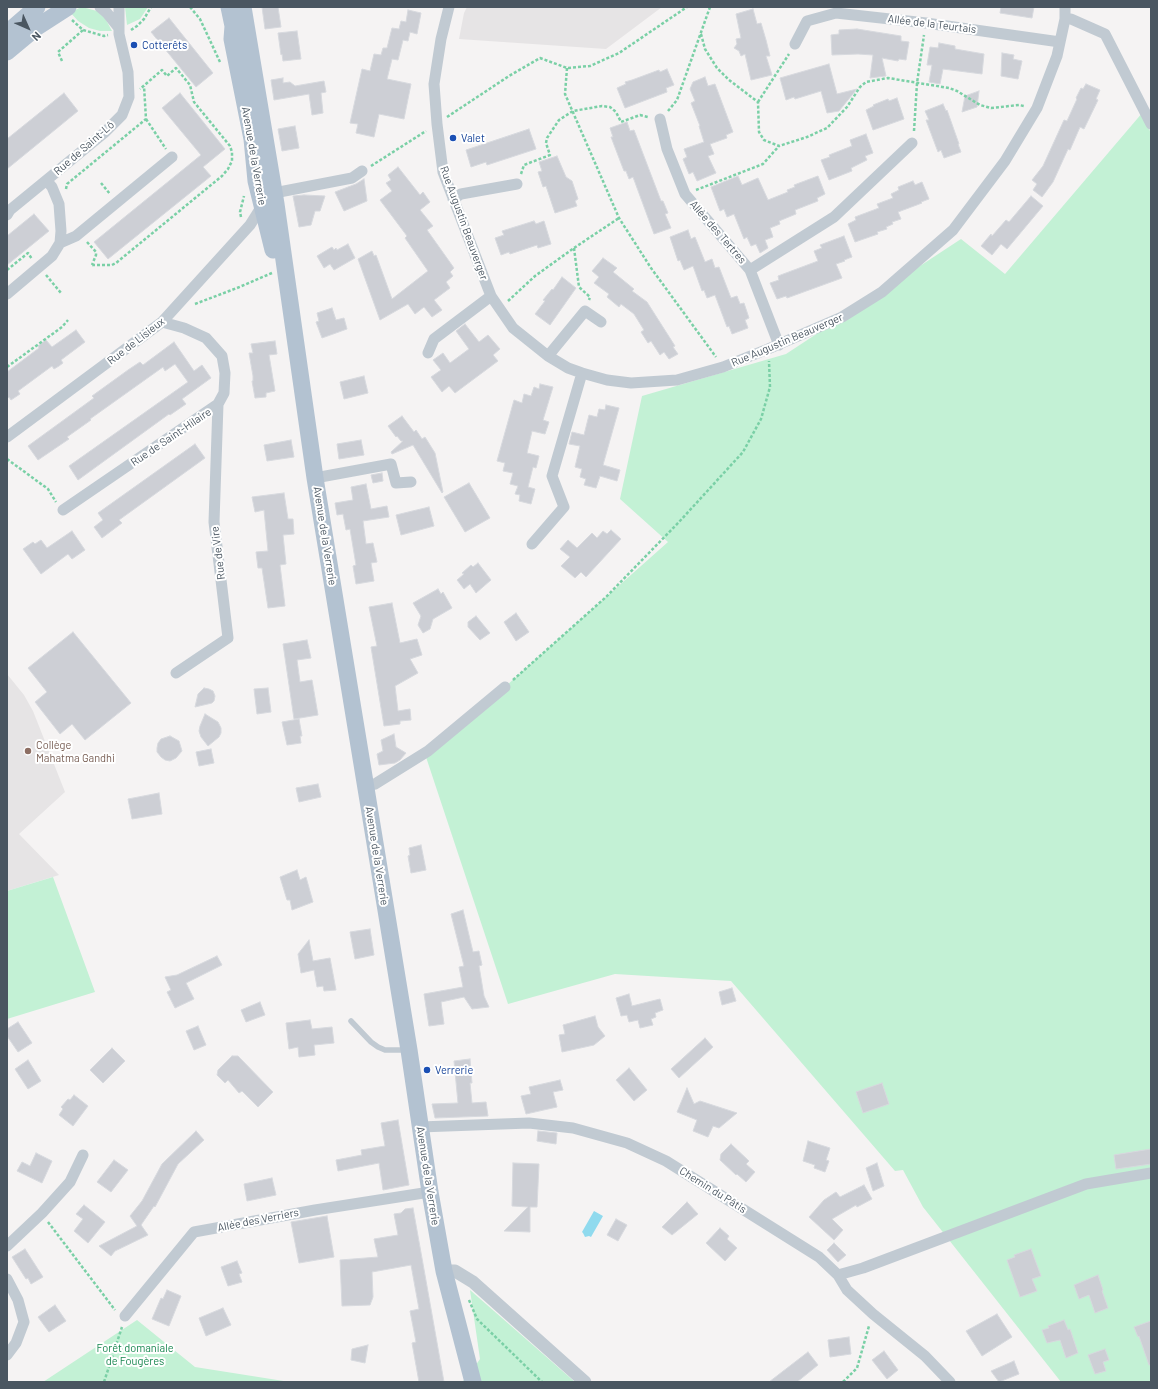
<!DOCTYPE html>
<meta charset="utf-8">
<style>
body{margin:0}
#map{position:relative;width:1158px;height:1389px;overflow:hidden;background:#f5f3f3;font-family:Barlow,sans-serif}
canvas{display:block}
.frame{position:absolute;inset:0;border:8px solid #4a5661;pointer-events:none}
.north{position:absolute;left:8px;top:8px;width:40px;height:40px;-webkit-text-stroke:3px #fff;paint-order:stroke;rotate:135deg;font-size:11px;font-weight:700;line-height:16px;text-align:center;color:#4a5661}
.north::after{content:'';display:block;margin:auto;width:14px;height:18px;background:#4a5661;clip-path:polygon(50% 0,100% 100%,50% 72%,0 100%)}
</style>
<div id="map">
<canvas width="1158" height="1389"></canvas>
<div class="frame"></div>
<div class="north">N</div>
</div>
<script>
const context = document.querySelector('canvas').getContext('2d');
context.lineJoin = 'round';
function paint(path, color) { context.fillStyle = color; context.fill(path, 'evenodd'); }
const poly = rows => new Path2D(rows.map(r => 'M' + r).join(''));
function trace(path, color, width, dash) { context.strokeStyle = color; context.lineWidth = width; context.lineCap = dash ? 'butt' : 'round'; context.setLineDash(dash || []); context.stroke(path); }
function label(font, color, halo, rows, align = 'center') {
  context.font = font + ' Barlow,sans-serif'; context.lineWidth = 4; context.setLineDash([]); context.textBaseline = 'middle'; context.strokeStyle = halo; context.fillStyle = color; for (const [text, x, y, turn = 0] of rows) {
    context.save(); context.translate(x, y); context.rotate((+turn || 0) * Math.PI / 180); context.textAlign = isNaN(turn) ? turn : align; if (halo) context.strokeText(text, 0, 0); context.fillText(text, 0, 0); context.restore();
  }
}
const education = poly([
 [467,7,662,7,606,49,459,39,464,13],
 [7,674,24,695,33,711,65,792,19,834,59,875,7,891]
]);
const green = poly([
 [82,7,97,11,105,18,112,31,100,31,89,28,78,21,70,12],
 [125,7,148,7,140,19,127,25],
 [1143,112,1151,134,1151,1382,1061,1382,923,1207,903,1170,895,1171,731,981,615,974,508,1004,426,757,668,542,620,499,642,396,786,354,961,239,1005,274],
 [53,877,95,992,7,1019,7,891],
 [470,1290,575,1382,461,1382,466,1379,480,1359],
 [137,1320,195,1367,290,1382,43,1382]
]);
const water = poly([
 [594,1211,603,1216,591,1237,589,1236,585,1237,583,1233,582,1232]
]);
const building = poly([
 [262,7,278,7,281,27,265,29,262,7],
 [1001,7,1034,7,1032,18,1000,13,1001,7],
 [753,9,757,24,761,23,766,40,770,56,766,56,772,75,751,80,745,54,741,56,739,51,734,48,737,44,736,39,741,38,736,14,753,9],
 [408,10,421,13,417,34,410,32,408,41,403,40,398,60,392,59,387,79,411,84,404,119,379,114,374,137,356,133,358,124,350,123,362,69,370,71,374,54,381,55,383,48,387,48,392,28,399,29,401,21,406,22,408,10],
 [169,18,213,73,196,87,151,32,169,18],
 [857,29,901,36,901,41,909,42,906,60,899,59,898,61,882,58,886,76,870,78,873,55,858,54,832,55,831,35,839,34,839,30,857,29],
 [297,31,301,59,283,61,282,54,281,55,278,33,297,31],
 [939,43,955,46,955,49,984,54,982,74,943,69,940,84,929,82,932,65,927,65,930,47,938,48,939,43],
 [1002,53,1014,55,1013,59,1022,61,1018,79,1001,76,1002,53],
 [829,64,837,94,857,89,839,111,827,113,821,91,795,99,794,97,786,100,780,78,829,64],
 [667,69,674,85,666,88,667,92,625,108,617,88,626,84,625,82,632,80,659,70,660,72,667,69],
 [705,77,708,86,715,84,733,132,726,135,727,138,710,144,714,154,708,156,716,173,697,181,693,172,689,174,683,159,687,157,684,149,704,142,699,126,700,126,691,103,695,101,690,89,693,82,705,77],
 [283,78,283,83,290,82,295,86,324,81,326,92,321,93,323,113,312,115,309,94,274,100,271,80,283,78],
 [1086,84,1100,90,1096,99,1098,100,1084,129,1080,127,1070,150,1068,149,1053,182,1042,197,1033,190,1037,184,1032,180,1043,166,1064,120,1067,121,1077,99,1076,98,1081,88,1083,89,1086,84],
 [979,91,977,107,962,112,965,96,979,91],
 [64,93,78,111,7,169,7,139,64,93],
 [180,93,225,149,203,167,211,176,108,259,94,242,201,155,162,108,180,93],
 [897,98,904,119,873,130,866,110,874,106,873,105,888,99,889,101,897,98],
 [943,104,946,111,947,110,959,144,958,144,961,152,944,158,941,150,938,152,926,120,929,120,925,111,943,104],
 [627,122,630,131,634,130,661,201,663,201,668,213,665,214,671,228,654,234,633,177,629,179,626,171,624,171,611,137,613,137,610,128,627,122],
 [295,126,299,148,282,151,278,129,295,126],
 [529,129,536,149,487,165,486,162,471,167,466,150,529,129],
 [866,134,873,153,865,156,867,160,851,168,852,171,829,180,821,160,830,157,829,155,852,146,850,140,866,134],
 [557,156,566,177,572,181,578,199,575,201,577,206,555,213,546,186,543,187,538,172,542,171,539,162,557,156],
 [398,167,420,195,423,192,430,202,420,210,433,226,427,230,454,268,450,272,453,276,446,282,450,288,434,300,442,310,432,317,424,307,415,314,408,304,380,320,358,259,372,251,374,256,376,255,392,299,428,271,405,238,407,236,380,200,392,191,386,183,391,180,388,175,398,167],
 [738,176,742,185,758,178,768,200,788,192,787,190,795,187,794,185,818,176,825,194,817,198,818,201,795,210,796,214,779,221,780,224,770,228,773,237,765,240,768,248,760,253,756,244,751,246,747,237,744,239,734,214,727,217,724,209,720,211,711,187,738,176],
 [364,179,367,201,344,211,335,192,356,184,364,179],
 [913,181,915,185,922,182,929,199,921,202,922,203,898,212,901,219,892,222,893,224,886,227,887,229,877,232,878,234,855,242,848,224,856,220,855,217,879,208,877,204,893,198,891,194,899,190,898,187,913,181],
 [304,195,325,196,320,211,315,211,311,225,299,227,293,196,304,195],
 [1031,196,1043,206,1007,249,1001,244,992,255,981,246,991,234,992,236,1006,220,1009,222,1031,196],
 [34,214,49,231,7,265,7,236,34,214],
 [534,221,536,224,544,221,551,244,538,248,537,245,510,254,509,252,501,255,495,238,504,235,502,231,534,221],
 [688,230,691,239,695,237,705,262,712,259,715,268,719,267,731,298,737,296,740,304,744,303,749,318,745,320,748,328,732,334,729,326,727,327,715,295,707,298,704,290,702,291,693,266,684,270,680,260,678,261,670,237,688,230],
 [844,236,852,257,844,260,845,261,836,264,842,278,787,298,786,296,777,299,770,283,779,280,778,276,818,261,814,251,822,248,820,245,844,236],
 [348,244,355,258,334,270,330,264,324,268,317,256,332,247,334,250,336,248,337,250,348,244],
 [603,258,617,268,613,272,634,289,632,291,647,302,675,346,673,347,678,354,669,359,664,352,660,355,651,341,648,343,641,332,644,330,634,314,621,304,619,307,607,297,609,294,594,283,599,277,592,271,603,258],
 [562,277,576,288,550,325,535,314,545,301,543,300,552,289,553,290,562,277],
 [332,308,336,320,344,318,347,329,322,338,316,322,319,321,317,313,332,308],
 [465,324,479,342,488,335,500,349,493,355,498,361,455,393,449,386,442,392,431,377,441,370,433,360,443,353,450,363,469,349,456,331,465,324],
 [76,330,85,342,61,360,63,363,59,366,54,369,52,366,18,391,20,394,11,400,9,397,7,399,7,372,39,348,38,346,46,340,52,347,76,330],
 [275,341,277,354,269,355,275,391,266,393,266,397,255,398,252,381,253,381,253,376,249,353,253,353,251,344,275,341],
 [174,342,194,371,202,365,211,378,182,399,186,404,170,415,169,414,78,480,69,466,188,382,175,364,165,371,163,367,90,419,91,420,67,437,69,439,38,460,28,446,94,398,92,396,128,370,140,362,143,365,174,342],
 [364,376,368,393,344,399,340,382,364,376],
 [540,384,553,387,543,420,549,422,545,434,532,431,527,453,539,456,536,468,533,467,528,487,535,489,531,504,519,501,520,495,515,494,518,486,510,484,513,473,503,471,505,463,497,461,514,400,522,403,524,394,531,396,534,387,539,389,540,384],
 [606,405,619,408,603,465,620,470,617,481,600,476,596,488,584,485,586,479,580,477,582,469,575,467,580,446,569,444,572,432,584,435,589,415,597,417,599,409,605,410,606,405],
 [402,416,414,432,416,430,422,439,425,437,435,453,443,492,442,493,413,445,392,454,391,452,403,441,401,441,397,436,396,437,388,426,402,416],
 [291,440,294,457,267,461,264,445,291,440],
 [361,440,364,455,339,459,337,444,361,440],
 [195,444,205,458,119,520,122,523,102,538,94,527,103,520,98,513,195,444],
 [382,473,383,481,373,483,371,475,382,473],
 [469,483,490,518,465,532,444,497,469,483],
 [366,484,371,509,387,506,389,517,363,521,366,544,373,543,377,562,371,563,374,581,356,584,353,566,356,565,350,529,346,530,343,514,337,515,335,503,353,500,351,487,366,484],
 [284,493,288,519,293,519,294,534,283,535,286,564,280,565,285,606,268,608,262,568,258,568,256,552,268,551,264,510,255,512,252,497,284,493],
 [429,507,434,526,401,535,396,515,429,507],
 [611,530,621,539,586,577,581,572,575,578,561,566,570,557,560,549,568,540,577,548,592,533,597,538,603,531,607,534,611,530],
 [72,531,85,550,72,559,68,554,41,574,23,549,33,542,35,544,41,540,47,548,72,531],
 [478,563,491,580,476,593,470,584,464,589,457,580,464,574,462,573,471,565,473,567,478,563],
 [438,589,441,594,443,592,452,608,433,619,430,629,423,633,418,625,421,616,413,603,438,589],
 [392,603,400,643,417,639,422,655,410,659,418,673,395,686,398,711,410,709,411,720,400,721,400,724,384,726,371,647,377,646,369,607,392,603],
 [516,613,529,632,516,641,504,622,516,613],
 [476,616,490,633,480,640,468,627,468,622,476,616],
 [73,632,131,703,85,740,72,724,60,734,35,702,47,692,28,668,73,632],
 [307,640,311,658,297,660,300,682,312,680,318,715,294,719,283,644,307,640],
 [204,688,209,689,213,691,215,696,214,701,212,703,195,707,198,694,204,688],
 [268,688,271,712,257,714,254,689,268,688],
 [205,714,218,722,221,728,221,733,219,737,208,746,201,737,199,731,200,726,205,714],
 [299,719,302,736,300,736,301,743,287,745,282,722,299,719],
 [394,734,396,747,406,753,400,760,395,763,379,765,377,754,383,751,381,740,394,734],
 [170,736,179,741,182,751,176,758,170,761,165,760,161,757,157,752,157,748,158,743,161,739,170,736],
 [211,749,214,763,199,766,196,752,211,749],
 [318,784,321,797,299,802,296,788,318,784],
 [159,793,162,814,132,819,128,799,159,793],
 [421,845,426,870,411,873,408,856,410,855,409,848,421,845],
 [297,870,300,880,306,877,313,902,292,910,290,900,287,900,280,877,297,870],
 [463,910,473,952,479,951,482,965,479,966,484,996,489,1007,472,1009,464,997,441,1002,444,1024,429,1026,424,994,463,987,459,967,464,966,451,914,463,910],
 [370,929,374,955,355,959,350,932,370,929],
 [309,940,313,961,330,958,336,990,324,991,323,986,317,987,314,970,301,973,298,954,309,940],
 [217,956,222,965,186,983,194,999,175,1008,167,992,171,990,165,977,177,975,217,956],
 [732,988,736,1001,722,1005,719,992,732,988],
 [629,994,632,1006,660,999,663,1010,655,1013,656,1017,651,1019,653,1025,640,1028,638,1020,629,1022,627,1015,621,1016,616,998,629,994],
 [260,1002,265,1015,246,1022,241,1010,260,1002],
 [595,1016,598,1027,605,1036,594,1045,562,1052,559,1035,565,1034,563,1025,595,1016],
 [310,1020,312,1029,332,1027,334,1043,314,1045,315,1055,299,1057,298,1047,289,1049,286,1023,310,1020],
 [18,1022,32,1043,18,1052,7,1036,7,1029,18,1022],
 [198,1026,206,1045,194,1050,186,1031,198,1026],
 [705,1038,713,1047,679,1078,671,1069,705,1038],
 [112,1048,125,1061,103,1083,90,1070,112,1048],
 [232,1056,238,1056,273,1092,258,1107,242,1091,239,1093,228,1080,225,1083,217,1075,218,1070,232,1056],
 [470,1059,472,1083,470,1083,472,1103,486,1102,488,1116,435,1118,432,1104,458,1103,454,1061,470,1059],
 [28,1060,41,1081,28,1089,15,1069,28,1060],
 [629,1068,647,1090,634,1101,616,1080,629,1068],
 [560,1080,563,1090,553,1092,557,1107,526,1114,521,1096,531,1094,529,1087,560,1080],
 [882,1083,889,1104,863,1113,856,1092,882,1083],
 [687,1088,694,1104,700,1101,737,1113,719,1128,713,1126,708,1137,693,1131,697,1120,677,1112,687,1088],
 [74,1095,88,1106,73,1126,59,1115,63,1109,61,1107,68,1099,70,1100,74,1095],
 [398,1120,409,1185,383,1190,379,1163,338,1171,336,1160,362,1155,361,1150,385,1146,381,1123,398,1120],
 [196,1131,204,1140,178,1164,155,1207,154,1206,141,1225,148,1235,115,1251,111,1256,99,1246,137,1226,130,1216,142,1201,162,1164,196,1131],
 [538,1131,557,1133,556,1144,537,1141,538,1131],
 [808,1141,830,1148,826,1160,829,1161,825,1172,814,1168,815,1165,803,1161,808,1141],
 [731,1144,749,1161,746,1164,755,1172,746,1182,737,1174,736,1175,720,1160,721,1154,731,1144],
 [1151,1149,1151,1164,1116,1169,1114,1155,1151,1149],
 [36,1153,52,1161,42,1183,17,1171,22,1162,30,1166,36,1153],
 [114,1160,128,1170,111,1192,97,1182,114,1160],
 [513,1163,539,1164,537,1207,530,1207,530,1232,504,1231,528,1207,512,1206,513,1163],
 [877,1163,884,1186,873,1191,866,1168,877,1163],
 [272,1178,276,1195,247,1201,244,1184,272,1178],
 [864,1185,872,1199,857,1207,856,1205,832,1219,843,1230,834,1240,809,1217,824,1200,836,1192,840,1197,864,1185],
 [687,1202,698,1214,672,1235,662,1227,687,1202],
 [84,1205,105,1222,88,1243,74,1231,83,1219,76,1214,84,1205],
 [413,1208,425,1275,444,1382,419,1382,412,1343,416,1342,410,1311,419,1309,411,1265,372,1272,373,1297,370,1305,342,1306,340,1260,378,1257,374,1239,398,1235,394,1214,401,1213,405,1209,413,1208],
 [327,1216,334,1257,299,1263,291,1222,327,1216],
 [616,1219,627,1225,618,1241,607,1235,616,1219],
 [720,1228,729,1236,727,1239,737,1248,725,1261,706,1243,720,1228],
 [834,1243,846,1255,838,1262,827,1250,834,1243],
 [25,1249,43,1277,31,1284,28,1278,26,1279,12,1257,25,1249],
 [1031,1249,1041,1276,1032,1279,1037,1291,1020,1297,1007,1260,1015,1257,1014,1255,1031,1249],
 [237,1261,242,1273,239,1274,242,1282,228,1286,221,1267,237,1261],
 [1098,1275,1103,1290,1102,1291,1108,1308,1095,1313,1089,1295,1079,1299,1074,1285,1098,1275],
 [167,1290,181,1296,169,1326,152,1319,161,1298,163,1299,167,1290],
 [55,1305,66,1321,49,1332,38,1317,55,1305],
 [223,1308,231,1325,206,1336,199,1318,223,1308],
 [997,1314,1012,1337,982,1356,966,1331,997,1314],
 [1064,1320,1068,1330,1070,1329,1078,1353,1066,1358,1060,1340,1047,1343,1042,1330,1049,1328,1048,1326,1064,1320],
 [1151,1321,1151,1365,1149,1365,1139,1336,1138,1337,1134,1327,1151,1321],
 [849,1337,851,1354,830,1357,828,1340,849,1337],
 [368,1345,365,1363,351,1360,352,1349,368,1345],
 [1105,1349,1109,1360,1103,1362,1106,1371,1095,1374,1088,1355,1105,1349],
 [884,1351,898,1370,887,1379,872,1360,884,1351],
 [808,1352,818,1365,797,1382,769,1382,808,1352],
 [1014,1361,1019,1374,999,1382,991,1371,1014,1361]
]);
const path = poly([
 [190,7,200,19,220,62],
 [72,20,83,30,104,36,108,35],
 [131,30,137,26,144,19,151,7],
 [701,34,705,49,717,68,729,80,758,102,759,132,764,140,779,146,807,137,827,128,847,107,860,87,866,82,888,78,949,88,957,91,980,105,991,108,1019,105,1024,106],
 [62,61,58,52,83,30],
 [567,68,565,94,619,218,651,268,716,357],
 [758,102,789,54],
 [668,111,677,100,710,7],
 [447,117,509,76,540,58,567,68,590,66,619,53,687,7],
 [146,119,166,149],
 [914,131,917,83,924,35],
 [371,166,426,131],
 [521,174,524,165,550,155,546,143,547,138,559,120,573,111,602,106,610,107,616,112,621,122,640,115,648,117],
 [101,183,110,194],
 [66,189,67,184,146,119,144,86],
 [696,190,763,164,779,146],
 [241,217,240,212,244,196],
 [87,242,96,252,96,255,92,265],
 [574,248,579,287,590,297,589,300],
 [92,265,112,265,116,263,222,176,228,169,232,161,232,152,230,146,194,102,190,85,176,68,167,76,162,70,140,89],
 [7,270,28,253,32,259],
 [46,275,61,293],
 [508,301,535,276,574,248,619,218],
 [195,304,237,288,272,273],
 [7,367,62,327,68,320],
 [7,459,48,489,56,502],
 [513,680,606,597,679,522,743,452,761,419,770,387,769,361],
 [48,1222,115,1310],
 [469,1300,477,1319,542,1382],
 [104,1382,122,1327],
 [843,1382,857,1368,869,1326]
]);
const service = poly([
 [351,1021,371,1042,378,1047,385,1050,407,1050]
]);
const minor = poly([
 [100,7,107,13,119,28],
 [449,7,441,39,434,84,437,124,443,172,491,296,513,328,548,356,568,368,582,373,607,380,631,383,677,380,723,367,768,349,842,317,882,292,953,230,1005,161,1037,108,1057,56,1065,19,1065,7],
 [1065,19,1071,19,1105,34,1151,124],
 [795,44,807,21,836,13,926,23,1060,42],
 [660,119,667,149,685,194,750,270,779,345],
 [274,193,352,178,362,171],
 [453,199,461,194,517,184],
 [7,215,10,210,104,133,122,115,129,97,128,72,119,34,119,7],
 [60,243,76,236,172,157],
 [750,270,834,217,912,143],
 [7,294,52,256,60,243,61,231,59,204,52,187,47,181],
 [428,353,434,339,491,296],
 [548,356,585,311,601,322],
 [7,437,162,322,250,225,262,206],
 [315,478,391,464,396,483,411,482],
 [63,510,218,404,224,393,225,373,222,356,206,338,184,328,162,322],
 [532,544,564,507,552,476,582,373],
 [176,673,228,638,214,522,218,404],
 [365,786,375,784,428,751,505,687],
 [420,1127,529,1123,573,1128,627,1143,666,1161,819,1257,838,1275,847,1290,873,1314,925,1356,950,1382],
 [7,1246,42,1213,70,1182,83,1155],
 [838,1275,863,1268,1086,1184,1151,1173],
 [7,1279,18,1300,24,1322,16,1343,7,1355],
 [125,1316,194,1232,315,1210,430,1192]
]);
const tertiary = poly([
 [444,1271,455,1271,473,1282,585,1382]
]);
const primary = poly([
 [229,7,233,26,232,39,252,139,256,181,273,250],
 [243,7,276,204,315,478,409,1050,430,1192,444,1271,473,1382],
 [7,33,37,7],
 [7,52,37,27,68,7]
]);
const markers = [
 [134,45,4,"#1a4fb4"],
 [453,138,4,"#1a4fb4"],
 [28,751,4,"#8d6e63"],
 [427,1070,4,"#1a4fb4"]
];
const streetNames = [
 ["Allée de la Teurtais",932,24,7],
 ["Rue de Saint-Lô",84,148,-41],
 ["Avenue de la Verrerie",254,156,80],
 ["Rue Augustin Beauverger",464,223,70],
 ["Allée des Tertres",718,232,49],
 ["Rue Augustin Beauverger",787,340,-23],
 ["Rue de Lisieux",136,341,-38],
 ["Rue de Saint-Hilaire",171,437,-34],
 ["Avenue de la Verrerie",325,536,81],
 ["Rue de Vire",218,553,-97],
 ["Avenue de la Verrerie",377,856,81],
 ["Avenue de la Verrerie",428,1176,81],
 ["Chemin du Pâtis",713,1190,32],
 ["Allée des Verriers",258,1220,-11]
];
const transitNames = [
 ["Cotterêts",142,45],
 ["Valet",461,138],
 ["Verrerie",435,1070]
];
const educationNames = [
 ["Collège",36,745],
 ["Mahatma Gandhi",36,758]
];
const parkNames = [
 ["Forêt domaniale",135,1348],
 ["de Fougères",135,1361]
];
paint(education, '#e6e4e5');
paint(green, '#c3f1d5');
paint(water, '#90daee');
paint(building, '#cdcfd5');
trace(building, '#d7d9de', 1);
trace(path, '#7ad0a6', 2.5, [3, 2]);
trace(service, '#c1cad2', 5.5);
trace(minor, '#c1cad2', 11);
trace(tertiary, '#c1cad2', 13);
trace(primary, '#b3c2d1', 17);
for (const [x, y, r, color] of markers) { const dot = new Path2D(); dot.arc(x, y, r, 0, 2 * Math.PI); context.fillStyle = color; context.fill(dot); trace(dot, '#fff', 1.5); }
label('11px', '#4a5661', '#fff', streetNames);
label('11px', '#164399', '#fff', transitNames, 'left');
label('11px', '#785e54', '#fff', educationNames, 'left');
label('11px', '#17864f', '#fff', parkNames);
</script>
